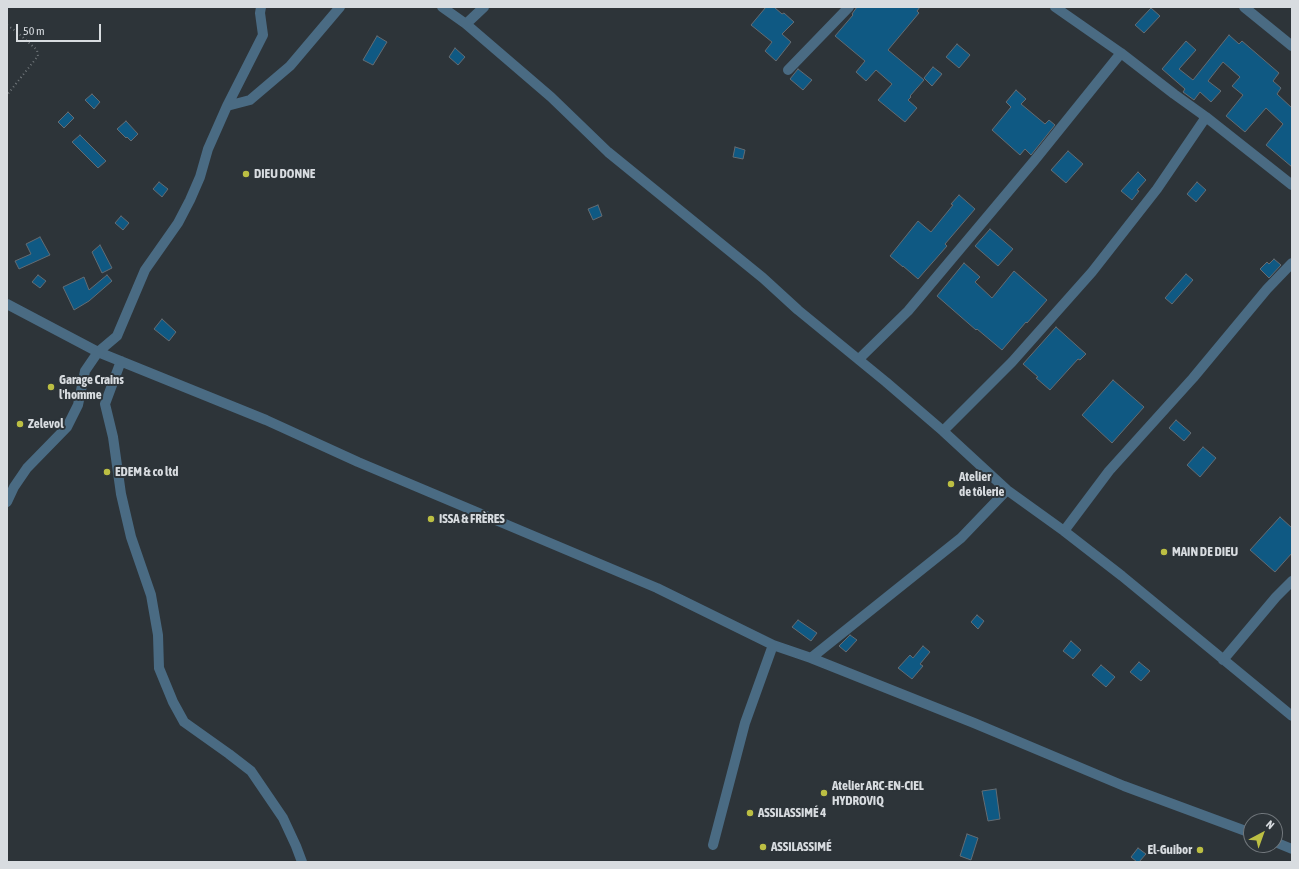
<!DOCTYPE html>
<meta charset="utf-8">
<style>
body{margin:0}
#map{position:relative;width:1299px;height:869px;overflow:hidden;background:#2d3439;font-family:"Asap Condensed",sans-serif}
canvas{display:block}
.frame{position:absolute;inset:0;border:8px solid #d8dce0;pointer-events:none}
.north{position:absolute;left:1243px;top:813px;width:40px;height:40px;box-sizing:border-box;background:#2d3439;border:1px solid #71777c;border-radius:50%;rotate:41deg;font-size:11px;font-weight:700;line-height:16px;text-align:center;color:#d8dce0}
.north::after{content:'';display:block;margin:auto;width:14px;height:18px;background:#bcbf43;clip-path:polygon(50% 0,100% 100%,50% 72%,0 100%)}
.scale{position:absolute;left:16px;top:24px;width:85px;height:18px;box-sizing:border-box;border:2px solid #d8dce0;border-top:0;padding-left:5px;font-size:12px;line-height:14px;white-space:nowrap;color:#d8dce0;-webkit-text-stroke:3px #2d3439;paint-order:stroke}
</style>
<div id="map">
<canvas width="1299" height="869"></canvas>
<div class="frame"></div>
<div class="north">N</div>
<div class="scale">50 m</div>
</div>
<script>
const context = document.querySelector('canvas').getContext('2d');
context.lineJoin = 'round';
function paint(path, color) { context.fillStyle = color; context.fill(path, 'evenodd'); }
const poly = rows => new Path2D(rows.map(r => 'M' + r).join(''));
function trace(path, color, width, dash) { context.strokeStyle = color; context.lineWidth = width; context.lineCap = dash ? 'butt' : 'round'; context.setLineDash(dash || []); context.stroke(path); }
function label(font, color, halo, rows, align = 'center') {
  context.font = font + ' "Asap Condensed",sans-serif'; context.lineWidth = 4; context.setLineDash([]); context.textBaseline = 'middle'; context.strokeStyle = halo; context.fillStyle = color; for (const [text, x, y, turn = 0] of rows) {
    context.save(); context.translate(x, y); context.rotate((+turn || 0) * Math.PI / 180); context.textAlign = isNaN(turn) ? turn : align; if (halo) context.strokeText(text, 0, 0); context.fillText(text, 0, 0); context.restore();
  }
}
const building = poly([
 [766,7,774,7,782,14,784,13,794,22,782,34,791,42,776,61,765,51,772,42,751,25,766,7],
 [857,7,920,7,917,11,919,13,888,50,924,80,910,96,911,97,908,100,917,108,905,122,878,100,892,84,876,70,866,81,856,72,865,61,835,36,853,15,852,14,857,7],
 [1151,8,1160,16,1144,33,1135,25,1151,8],
 [1229,35,1239,44,1242,41,1279,73,1273,81,1281,88,1277,94,1292,108,1292,167,1266,145,1283,124,1266,108,1245,132,1226,116,1243,95,1232,86,1240,77,1223,62,1208,81,1221,91,1211,102,1200,92,1194,100,1183,92,1185,89,1162,69,1186,41,1196,50,1179,69,1193,80,1229,35],
 [377,36,387,42,373,65,363,60,377,36],
 [957,44,970,55,959,68,946,57,957,44],
 [455,48,465,57,458,65,449,57,455,48],
 [933,67,942,74,932,86,924,78,933,67],
 [798,69,812,80,803,90,790,79,798,69],
 [1016,90,1026,99,1021,104,1045,124,1049,120,1055,125,1031,155,1025,149,1020,155,992,130,1011,107,1006,102,1016,90],
 [92,94,100,102,94,109,85,100,92,94],
 [68,112,74,118,64,128,58,122,68,112],
 [126,121,138,134,131,141,127,137,126,138,117,129,126,121],
 [80,135,106,161,98,168,72,142,80,135],
 [735,147,745,150,743,159,733,157,735,147],
 [1068,151,1083,164,1066,183,1051,170,1068,151],
 [1138,172,1146,180,1137,190,1139,191,1132,200,1121,191,1138,172],
 [159,182,168,189,162,197,153,189,159,182],
 [1197,182,1206,190,1196,202,1187,194,1197,182],
 [959,195,975,209,945,244,947,246,918,279,903,266,903,267,890,256,918,221,931,232,953,205,951,204,959,195],
 [598,205,602,216,593,220,588,209,598,205],
 [121,216,129,223,123,230,115,223,121,216],
 [990,229,1013,249,998,266,975,246,990,229],
 [40,237,50,255,19,269,15,261,31,254,26,244,40,237],
 [100,245,112,268,102,273,92,252,100,245],
 [1274,259,1281,265,1269,278,1260,269,1267,262,1269,264,1274,259],
 [964,263,980,277,975,282,992,298,1014,271,1047,300,1027,323,1026,322,1002,350,977,329,976,330,937,296,964,263],
 [1186,274,1193,280,1172,304,1165,298,1186,274],
 [38,275,46,281,40,288,32,282,38,275],
 [107,275,112,281,89,301,74,310,63,287,84,277,89,290,107,275],
 [162,319,176,332,169,341,154,329,162,319],
 [1056,327,1086,354,1080,360,1078,359,1050,390,1036,378,1038,377,1023,364,1056,327],
 [1113,380,1144,407,1112,443,1082,415,1113,380],
 [1176,420,1191,433,1184,441,1169,428,1176,420],
 [1203,447,1216,458,1200,477,1187,465,1203,447],
 [1280,517,1292,528,1292,553,1275,572,1250,550,1280,517],
 [977,615,984,621,978,629,971,622,977,615],
 [798,620,817,633,811,641,792,627,798,620],
 [850,635,857,640,846,652,839,646,850,635],
 [1071,641,1081,650,1073,659,1063,651,1071,641],
 [923,646,930,652,920,664,923,666,912,679,898,668,910,655,913,658,923,646],
 [1139,662,1150,671,1141,681,1130,672,1139,662],
 [1101,665,1115,677,1106,687,1092,675,1101,665],
 [996,789,1000,819,988,821,982,791,996,789],
 [967,834,978,838,971,860,960,856,967,834],
 [1138,848,1146,854,1139,862,1137,862,1131,857,1138,848]
]);
const path = poly([
 [7,25,17,32,37,50,38,56,7,95]
]);
const minor = poly([
 [442,7,466,24,551,97,608,152,763,278,798,310,886,382,943,431,1007,490,1064,531,1122,576,1292,716],
 [1055,7,1121,53,1174,94,1206,117,1292,185],
 [1244,7,1292,46],
 [466,24,484,7],
 [788,70,849,7],
 [227,106,250,100,290,66,340,7],
 [7,304,98,352,266,420,358,462,657,588,773,645,811,658,974,723,1124,786,1251,833],
 [859,359,908,311,1034,161,1121,53],
 [121,361,105,404,113,437,121,494,131,537,151,595,158,635,159,668,173,702,184,722,229,754,251,771,283,818,296,846,302,862],
 [943,431,1012,362,1092,272,1157,189,1206,117],
 [7,502,14,487,27,468,67,427,78,405,85,371,98,352,117,336,145,270,178,223,190,200,200,177,208,149,227,106,263,35,260,13,261,7],
 [1064,531,1109,471,1193,378,1267,289,1292,263],
 [811,658,961,538,1007,490],
 [1223,660,1276,597,1292,581],
 [1275,842,1292,849],
 [713,845,745,723,773,645]
]);
const markers = [
 [246,174,4,"#bcbf43"],
 [51,387,4,"#bcbf43"],
 [20,424,4,"#bcbf43"],
 [107,472,4,"#bcbf43"],
 [951,484,4,"#bcbf43"],
 [431,519,4,"#bcbf43"],
 [1164,552,4,"#bcbf43"],
 [824,793,4,"#bcbf43"],
 [750,813,4,"#bcbf43"],
 [763,847,4,"#bcbf43"],
 [1200,850,4,"#bcbf43"]
];
const poiNames = [
 ["DIEU DONNE",254,174],
 ["Garage Crains",59,380],
 ["l'homme",59,395],
 ["Zelevol",28,424],
 ["EDEM & co ltd",115,472],
 ["Atelier",959,477],
 ["de tôlerie",959,492],
 ["ISSA & FRÈRES",439,519],
 ["MAIN DE DIEU",1172,552],
 ["Atelier ARC-EN-CIEL",832,786],
 ["HYDROVIQ",832,801],
 ["ASSILASSIMÉ 4",758,813],
 ["ASSILASSIMÉ",771,847],
 ["El-Guibor",1192,850,"right"]
];
paint(building, '#0f5983');
trace(building, '#646c73', 1);
trace(path, '#71777b', 2, [1, 3]);
trace(minor, '#4a6b83', 10);
for (const [x, y, r, color] of markers) { const dot = new Path2D(); dot.arc(x, y, r, 0, 2 * Math.PI); context.fillStyle = color; context.fill(dot); trace(dot, '#2d3439', 1.5); }
label('bold 13px', '#d8dce0', '#2d3439', poiNames, 'left');
</script>
